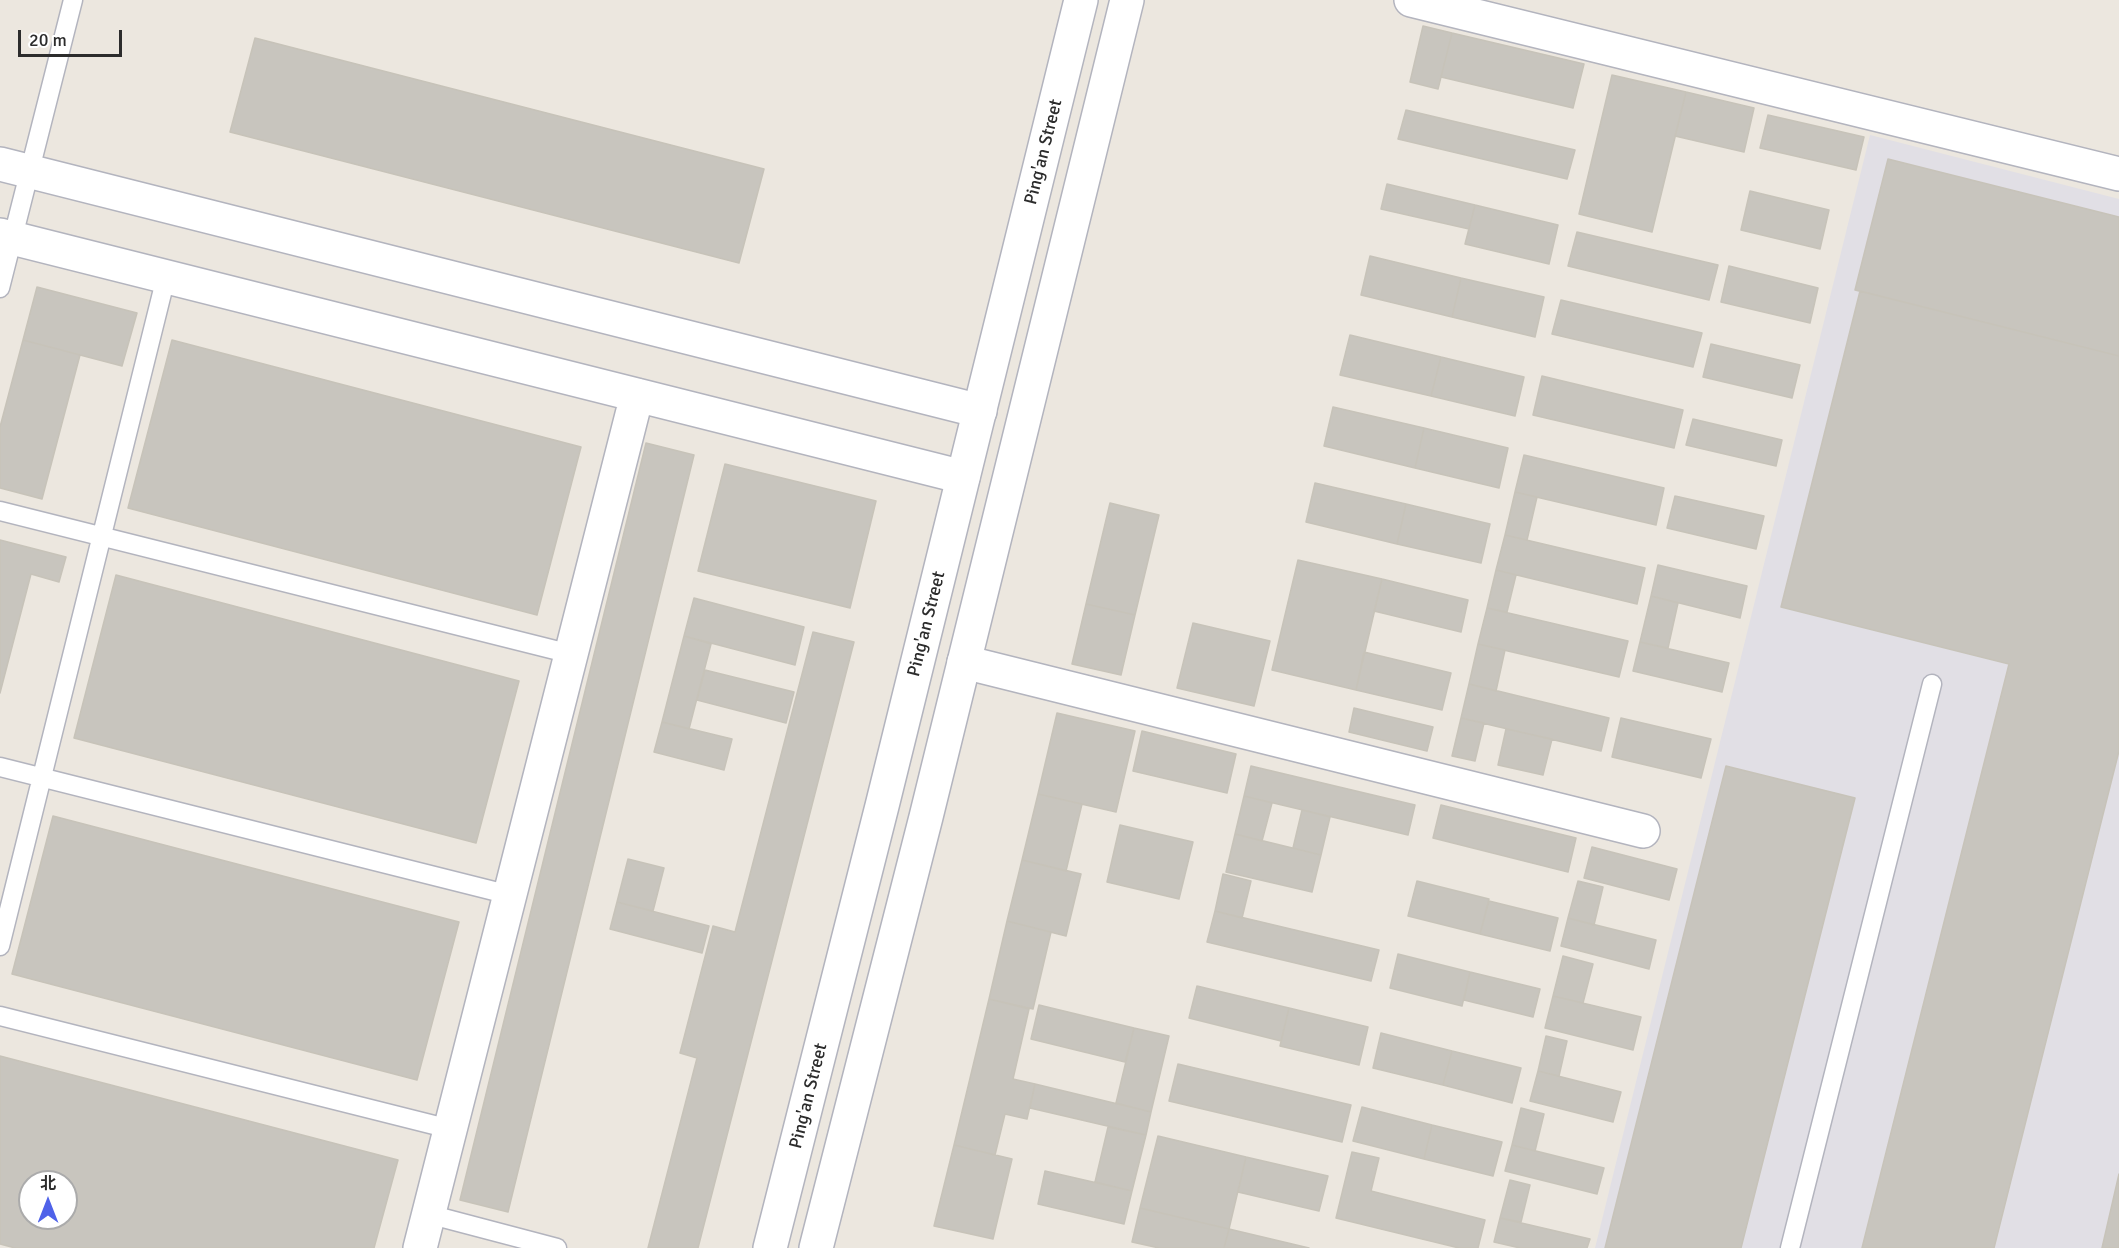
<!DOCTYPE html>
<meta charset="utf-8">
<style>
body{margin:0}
#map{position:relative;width:2119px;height:1248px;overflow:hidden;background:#ece7df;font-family:Signika,"Noto Sans SC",sans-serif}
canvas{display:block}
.north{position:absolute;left:18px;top:1170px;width:60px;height:60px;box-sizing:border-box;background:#fff;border:2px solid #ababab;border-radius:50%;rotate:0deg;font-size:16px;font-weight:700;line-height:24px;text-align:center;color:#2c2c2c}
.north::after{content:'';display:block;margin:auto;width:21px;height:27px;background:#4f62e9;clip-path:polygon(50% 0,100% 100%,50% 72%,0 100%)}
.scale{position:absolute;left:18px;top:30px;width:104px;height:27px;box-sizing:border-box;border:3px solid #2c2c2c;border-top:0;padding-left:8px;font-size:18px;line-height:21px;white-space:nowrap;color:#2c2c2c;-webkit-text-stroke:4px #fff;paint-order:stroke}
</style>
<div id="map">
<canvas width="2119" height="1248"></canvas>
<div class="north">北</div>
<div class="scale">20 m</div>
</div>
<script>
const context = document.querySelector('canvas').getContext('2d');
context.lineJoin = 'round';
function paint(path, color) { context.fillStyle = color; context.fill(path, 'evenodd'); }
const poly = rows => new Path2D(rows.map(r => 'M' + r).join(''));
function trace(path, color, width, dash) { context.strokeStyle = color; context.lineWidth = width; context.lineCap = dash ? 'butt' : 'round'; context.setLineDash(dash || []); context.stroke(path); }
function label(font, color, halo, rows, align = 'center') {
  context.font = font + ' Signika,sans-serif'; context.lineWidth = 5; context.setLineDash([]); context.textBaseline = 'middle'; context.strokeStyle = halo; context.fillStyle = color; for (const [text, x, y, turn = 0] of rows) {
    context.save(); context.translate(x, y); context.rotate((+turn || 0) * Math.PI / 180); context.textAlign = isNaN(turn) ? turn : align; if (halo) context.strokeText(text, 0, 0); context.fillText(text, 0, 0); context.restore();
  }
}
const industrial = poly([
 [1870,135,2119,199,2119,1248,1595,1248]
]);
const building = poly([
 [1423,26,1452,33,1438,89,1410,82,1423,26],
 [1452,33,1584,64,1573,108,1441,77,1452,33],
 [255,38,764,169,739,263,230,132,255,38],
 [1612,75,1686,92,1652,232,1579,214,1612,75],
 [1686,92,1754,108,1744,152,1675,136,1686,92],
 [1406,110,1575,150,1567,179,1398,139,1406,110],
 [1768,115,1864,137,1856,170,1760,148,1768,115],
 [1888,159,2119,217,2119,356,1855,290,1888,159],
 [1387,184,1475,205,1469,229,1381,209,1387,184],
 [1750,191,1829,210,1820,249,1741,230,1750,191],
 [1475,205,1558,225,1549,264,1465,244,1475,205],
 [1577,232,1718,265,1709,300,1568,266,1577,232],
 [1370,256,1461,278,1452,317,1361,295,1370,256],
 [1729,266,1818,288,1810,323,1721,302,1729,266],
 [1461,278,1544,297,1535,337,1452,317,1461,278],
 [37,287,137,313,122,366,23,340,37,287],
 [1860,291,2119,356,2119,751,1994,1248,1862,1248,2009,664,1781,607,1860,291],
 [1561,300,1702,333,1693,367,1552,334,1561,300],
 [1350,335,1441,357,1431,396,1340,375,1350,335],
 [23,340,80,355,42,499,0,488,0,427,23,340],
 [172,340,581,447,537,615,128,508,172,340],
 [1711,344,1800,365,1792,398,1703,377,1711,344],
 [1441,357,1524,377,1515,416,1431,396,1441,357],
 [1542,376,1683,410,1674,448,1533,415,1542,376],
 [1333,407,1424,428,1415,468,1324,446,1333,407],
 [1693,419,1782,440,1776,466,1686,445,1693,419],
 [1424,428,1508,448,1499,488,1415,468,1424,428],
 [646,443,694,455,508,1212,460,1200,646,443],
 [1524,455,1664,488,1656,525,1515,492,1524,455],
 [725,464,876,501,850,608,698,571,725,464],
 [1315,483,1406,504,1397,544,1306,522,1315,483],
 [1515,492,1537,497,1527,540,1505,535,1515,492],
 [1675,496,1764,516,1756,549,1667,528,1675,496],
 [1110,503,1159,515,1135,615,1086,604,1110,503],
 [1406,504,1490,524,1481,563,1397,544,1406,504],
 [1505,535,1645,568,1637,604,1496,570,1505,535],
 [0,540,66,557,59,582,31,574,0,693,0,540],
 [1298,560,1382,579,1356,690,1272,670,1298,560],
 [1658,565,1747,586,1740,618,1651,596,1658,565],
 [1496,570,1516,575,1507,612,1487,608,1496,570],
 [116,575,519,681,476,843,74,738,116,575],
 [1382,579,1468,600,1461,632,1374,611,1382,579],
 [1651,596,1678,603,1668,648,1640,642,1651,596],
 [694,598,804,627,795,665,684,636,694,598],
 [1086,604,1135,615,1121,675,1072,664,1086,604],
 [1487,608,1628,641,1619,677,1478,644,1487,608],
 [1193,623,1270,641,1254,706,1177,688,1193,623],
 [813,632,854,642,698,1248,648,1248,697,1058,680,1053,713,926,735,932,813,632],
 [684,636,711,644,689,729,662,722,684,636],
 [1640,642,1729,663,1722,692,1633,671,1640,642],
 [1478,644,1505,650,1496,691,1469,684,1478,644],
 [1364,652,1451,673,1442,710,1356,690,1364,652],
 [705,670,794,692,786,723,697,700,705,670],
 [1469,684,1609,718,1601,751,1461,718,1469,684],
 [1354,708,1433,727,1427,751,1349,732,1354,708],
 [1057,713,1135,731,1116,812,1038,794,1057,713],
 [1461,718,1484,723,1475,761,1452,756,1461,718],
 [1621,718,1711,739,1701,778,1612,757,1621,718],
 [662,722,732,739,724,770,654,752,662,722],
 [1506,729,1552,739,1543,775,1498,765,1506,729],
 [1142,731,1236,754,1227,793,1133,771,1142,731],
 [1251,766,1415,805,1408,835,1244,796,1251,766],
 [1726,766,1855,798,1741,1248,1605,1248,1726,766],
 [1038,794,1082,804,1066,871,1022,860,1038,794],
 [1244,796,1272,803,1262,841,1235,834,1244,796],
 [1441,805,1576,838,1568,872,1433,838,1441,805],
 [1302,810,1330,817,1321,855,1293,848,1302,810],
 [53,816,459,922,417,1080,12,974,53,816],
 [1120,825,1193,842,1179,899,1107,882,1120,825],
 [1235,834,1321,855,1312,892,1226,872,1235,834],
 [1592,847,1677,869,1669,900,1584,878,1592,847],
 [628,859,664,868,653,911,617,902,628,859],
 [1022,860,1081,874,1066,936,1007,921,1022,860],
 [1223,874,1251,881,1242,918,1215,911,1223,874],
 [1417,881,1489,899,1480,934,1408,916,1417,881],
 [1578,881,1603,887,1594,925,1568,918,1578,881],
 [1489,901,1558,918,1550,951,1480,934,1489,901],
 [617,902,709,926,702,953,610,929,617,902],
 [1215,911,1379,950,1371,981,1207,942,1215,911],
 [1568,918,1656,940,1649,969,1561,946,1568,918],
 [1007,921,1051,932,1033,1009,989,999,1007,921],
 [1398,954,1470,972,1462,1006,1390,988,1398,954],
 [1563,956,1593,964,1583,1003,1553,996,1563,956],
 [1470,972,1540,989,1533,1017,1464,1000,1470,972],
 [1197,986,1289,1008,1281,1041,1189,1018,1197,986],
 [1553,996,1641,1017,1633,1050,1545,1028,1553,996],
 [989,999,1029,1009,1013,1079,1035,1084,1027,1119,1005,1114,995,1155,954,1145,989,999],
 [1039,1005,1134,1028,1125,1062,1031,1039,1039,1005],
 [1289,1008,1368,1027,1359,1065,1280,1046,1289,1008],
 [1134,1028,1169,1036,1151,1112,1116,1103,1134,1028],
 [1381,1033,1452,1051,1443,1085,1373,1068,1381,1033],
 [1546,1036,1567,1041,1559,1076,1538,1071,1546,1036],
 [1452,1051,1521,1068,1512,1103,1443,1085,1452,1051],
 [0,1056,398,1160,374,1248,15,1248,0,1244,0,1056],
 [30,1182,66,1182,66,1218,30,1218,30,1182],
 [1178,1064,1351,1105,1342,1142,1169,1101,1178,1064],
 [1538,1071,1621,1092,1613,1122,1530,1101,1538,1071],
 [1035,1084,1151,1112,1146,1135,1030,1108,1035,1084],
 [1362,1107,1432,1125,1424,1159,1353,1141,1362,1107],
 [1521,1108,1544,1114,1535,1151,1512,1145,1521,1108],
 [1432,1125,1502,1142,1493,1176,1424,1159,1432,1125],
 [1108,1127,1146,1135,1132,1191,1095,1182,1108,1127],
 [1158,1136,1246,1157,1229,1229,1140,1208,1158,1136],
 [954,1145,1012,1159,993,1239,934,1226,954,1145],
 [1512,1145,1604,1168,1597,1194,1505,1171,1512,1145],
 [1352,1152,1379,1158,1371,1191,1485,1220,1478,1248,1459,1248,1336,1218,1352,1152],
 [1246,1157,1328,1176,1319,1211,1238,1192,1246,1157],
 [1045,1171,1132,1191,1124,1224,1038,1204,1045,1171],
 [2119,1174,2119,1248,2102,1248,2119,1174],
 [1510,1180,1530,1185,1521,1222,1500,1218,1510,1180],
 [1140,1208,1229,1229,1224,1248,1159,1248,1132,1242,1140,1208],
 [1500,1218,1590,1239,1587,1248,1520,1248,1494,1242,1500,1218],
 [1229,1229,1309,1248,1224,1248,1229,1229]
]);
const service = poly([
 [0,288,73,0],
 [0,511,571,654],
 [0,767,510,895],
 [0,946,166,277],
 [0,1016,450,1129],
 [428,1214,557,1248],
 [1790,1248,1932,684]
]);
const minor = poly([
 [1411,0,2119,174],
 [0,164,980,411],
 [0,235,963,477],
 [964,662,1643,831],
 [420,1248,637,395]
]);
const secondary = poly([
 [770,1248,882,806,1081,0],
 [816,1248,926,817,1127,0]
]);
const streetNames = [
 ["Ping'an Street",1044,152,-76],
 ["Ping'an Street",927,624,-76],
 ["Ping'an Street",809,1096,-76]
];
paint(industrial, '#e1dfe5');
paint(building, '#c8c5be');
trace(building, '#c7c3b9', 1.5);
trace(service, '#b3b4be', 21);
trace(minor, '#b3b4be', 36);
trace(secondary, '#b3b4be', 36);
trace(service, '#fff', 18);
trace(minor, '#fff', 33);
trace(secondary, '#fff', 33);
label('18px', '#2c2c2c', '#fff', streetNames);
</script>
